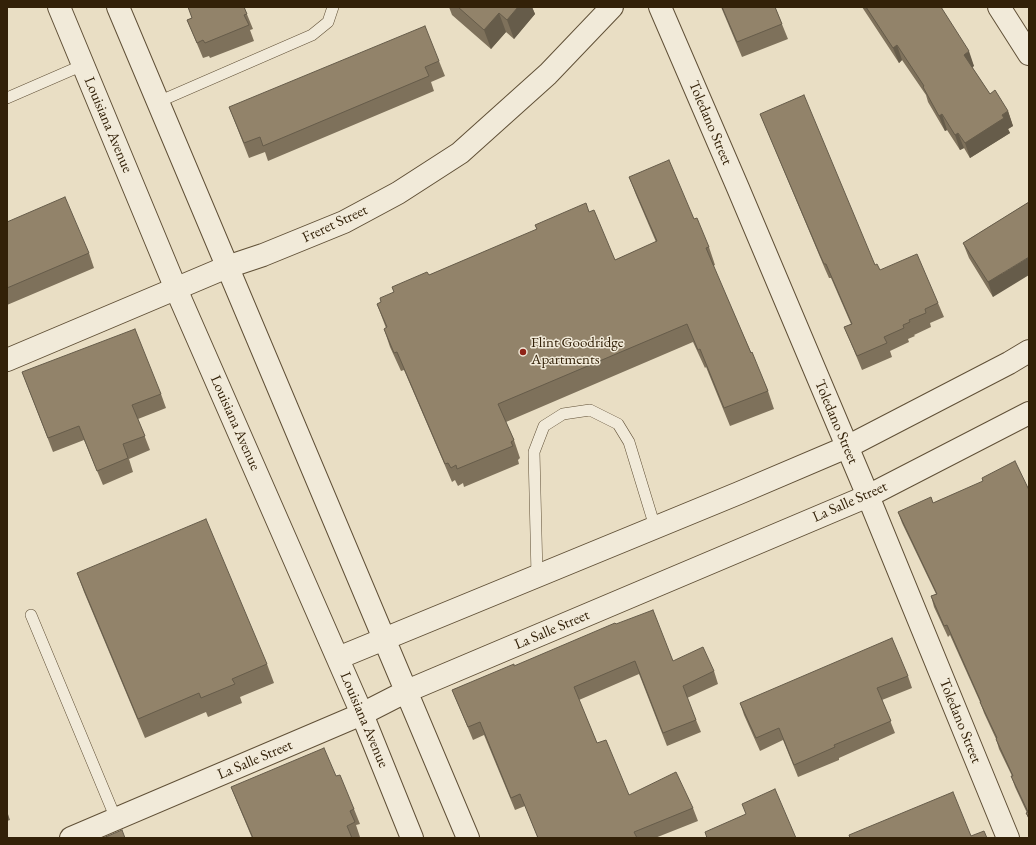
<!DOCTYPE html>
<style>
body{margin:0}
#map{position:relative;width:1036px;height:845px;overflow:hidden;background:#e9dec4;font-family:"EB Garamond",serif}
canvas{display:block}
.frame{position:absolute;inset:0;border:8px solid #332108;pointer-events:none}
</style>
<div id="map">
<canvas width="1036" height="845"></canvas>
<div class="frame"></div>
</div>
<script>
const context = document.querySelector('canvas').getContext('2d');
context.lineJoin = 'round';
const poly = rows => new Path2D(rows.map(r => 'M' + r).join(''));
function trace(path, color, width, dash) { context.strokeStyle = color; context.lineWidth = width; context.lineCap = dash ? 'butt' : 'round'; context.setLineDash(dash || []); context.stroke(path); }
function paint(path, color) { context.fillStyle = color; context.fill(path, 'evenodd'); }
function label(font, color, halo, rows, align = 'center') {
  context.font = font + ' "EB Garamond",serif'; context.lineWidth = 3; context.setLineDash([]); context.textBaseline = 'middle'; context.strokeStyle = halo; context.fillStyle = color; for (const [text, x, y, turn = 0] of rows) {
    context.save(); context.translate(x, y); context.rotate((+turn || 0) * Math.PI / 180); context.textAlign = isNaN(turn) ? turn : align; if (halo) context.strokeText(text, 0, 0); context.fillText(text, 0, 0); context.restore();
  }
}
const service = poly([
 [7,98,83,65],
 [158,102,312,35,328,22,333,7],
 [537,575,534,452,544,426,563,414,590,410,618,424,629,442,655,527],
 [31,615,116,819]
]);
const minor = poly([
 [660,7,738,188,868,496,1008,838],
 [999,7,1029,54],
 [7,360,227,267,263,255,344,222,398,193,460,153,548,74,612,7],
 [71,838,362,714]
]);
const tertiary = poly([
 [59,7,176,289,362,714,412,838],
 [118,7,468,838],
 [338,658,739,493,847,447,1009,363,1029,351],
 [362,714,407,691,868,496,1029,413]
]);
const wall = poly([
 [188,7,246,7,244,7,253,29,250,30,254,41,210,58,209,56,203,58,187,20,192,18],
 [449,7,532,7,535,14,514,39,506,32,491,49,452,15],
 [721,7,775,7,788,39,742,57],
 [862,7,941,7,974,66,972,67,990,94,1008,111,1013,126,1008,129,1010,133,970,158,964,148,960,150,947,130,945,131,928,102,926,95,902,60,899,63],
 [439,61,445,76,431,82,434,91,268,161,265,152,249,158,229,107],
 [760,114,875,265,880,270,938,303,944,317,930,323,931,327,914,335,915,336,908,339,909,342,890,351,892,357,862,370,850,341,844,327,851,324,831,278,829,278,825,269,766,128],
 [629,177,694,219,709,247,715,265,713,266,768,391,774,409,730,426,706,367,705,368,693,342,506,422,514,440,520,458,518,460,519,464,464,487,463,483,458,486,455,480,452,482,404,370,401,371,390,347,384,329,386,328,377,304,381,302,394,292,392,287,429,275,537,230,535,225,589,212,615,260,656,242,636,195],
 [1029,202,993,297,969,258,963,243],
 [7,222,89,253,94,268,7,305],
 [22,372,161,394,166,408,138,419,150,450,129,459,133,472,103,485,84,440,53,452],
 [982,478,1029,490,1029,820,1026,813,1027,813,1015,787,1011,776,1012,776,999,749,996,739,984,713,980,702,950,635,948,637,934,607,931,596,936,594,902,523,898,512,933,503,983,482],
 [77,573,267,664,274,683,240,697,242,703,208,717,206,712,145,738,84,592],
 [616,624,673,661,714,671,718,684,687,698,701,732,667,746,639,674,579,700,597,743,629,795,693,808,698,821,655,838,538,838,525,806,515,810,484,735,473,740,452,690,515,666],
 [908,676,912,688,882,700,895,733,839,758,839,760,798,777,783,740,760,751,744,715,740,703],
 [336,776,354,809,360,824,356,825,360,837,358,838,252,838,237,802,231,787],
 [7,811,10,820,7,821]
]);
const shadedWall = poly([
 [518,7,532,7,535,14,514,39,507,20],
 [499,13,506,32,491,49,484,30],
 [897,45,902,60,899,63,893,48],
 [969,51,974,66,969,70,964,55],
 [1008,111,1013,126,1008,129,1010,133,970,158,965,143],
 [942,114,947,130,945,131,939,116],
 [958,133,964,148,960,150,955,135],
 [1029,257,1029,275,993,297,988,282]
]);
const building = poly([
 [188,7,244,7,247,14,244,15,249,25,205,43,203,40,197,43,187,20,192,18,188,7],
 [458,7,518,7,507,20,499,13,484,30,458,7],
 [722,7,775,7,782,24,737,42,722,7],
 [866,7,941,7,969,51,964,55,990,94,995,90,1008,111,1002,115,1004,118,965,143,958,133,955,135,942,114,939,116,923,87,924,86,897,45,893,48,866,7],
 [425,26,439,61,425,67,429,76,263,146,260,137,244,143,229,107,425,26],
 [804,95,875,265,877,264,880,270,917,254,938,303,925,309,926,313,909,320,910,322,903,325,904,328,884,337,887,343,857,356,844,327,852,324,826,264,824,264,820,255,760,114,804,95],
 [669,160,694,219,697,218,709,247,706,248,751,353,752,352,768,391,724,408,700,349,698,350,687,324,498,404,514,440,511,442,513,446,457,469,456,465,451,468,448,463,445,464,397,352,394,353,384,329,387,327,377,304,381,302,380,298,394,292,392,287,427,272,429,275,537,229,535,225,586,203,589,212,594,210,615,260,657,241,629,177,669,160],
 [65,197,89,253,7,288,7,222,65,197],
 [1029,202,1029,257,988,282,963,243,1029,202],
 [135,329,161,394,132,405,145,436,123,444,128,458,97,471,79,426,48,438,22,372,135,329],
 [1015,461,1029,490,1029,818,1026,813,1028,812,1011,776,1013,776,996,739,997,738,980,702,981,702,947,625,944,626,931,596,937,594,898,512,931,497,933,503,983,481,982,478,1015,461],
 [206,519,267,664,232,679,235,684,201,698,199,693,138,719,77,573,206,519],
 [653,610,673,661,703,647,714,671,683,686,696,720,663,733,635,661,574,687,597,743,606,740,629,795,676,772,693,808,634,832,637,838,538,838,520,794,511,798,480,722,468,727,452,690,514,664,514,666,615,623,616,624,653,610],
 [892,638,908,676,877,688,891,721,834,745,835,747,794,765,779,728,756,738,740,703,892,638],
 [324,748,336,776,340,775,354,809,350,811,355,822,347,826,352,838,253,838,231,787,324,748],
 [775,789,796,838,707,838,705,832,746,814,742,804,775,789],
 [953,792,971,836,984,831,987,838,850,838,849,835,953,792],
 [122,830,125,838,103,838,122,830]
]);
const markers = [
 [523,352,4,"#8f2418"]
];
const streetNames = [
 ["Toledano Street",710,123,67],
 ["Louisiana Avenue",108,125,67],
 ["Freret Street",335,224,-25],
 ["Toledano Street",836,422,67],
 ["Louisiana Avenue",235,423,66],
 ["La Salle Street",850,502,-24],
 ["La Salle Street",552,630,-23],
 ["Louisiana Avenue",364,720,67],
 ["Toledano Street",960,721,68],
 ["La Salle Street",255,760,-23]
];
const poiNames = [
 ["Flint Goodridge",531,343],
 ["Apartments",531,360]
];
trace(service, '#605037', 12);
trace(minor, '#605037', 24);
trace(tertiary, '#605037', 24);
trace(service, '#f1ead9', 11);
trace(minor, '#f1ead9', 22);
trace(tertiary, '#f1ead9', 22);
paint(wall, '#7e715b');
paint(shadedWall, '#665c4a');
paint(building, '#92836a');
trace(building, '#665c4a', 1);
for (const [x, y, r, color] of markers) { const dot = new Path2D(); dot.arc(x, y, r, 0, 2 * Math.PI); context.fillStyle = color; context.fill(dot); trace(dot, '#f1ead9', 1.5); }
label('15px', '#332108', '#f1ead9', streetNames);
label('15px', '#332108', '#f1ead9', poiNames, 'left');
</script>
